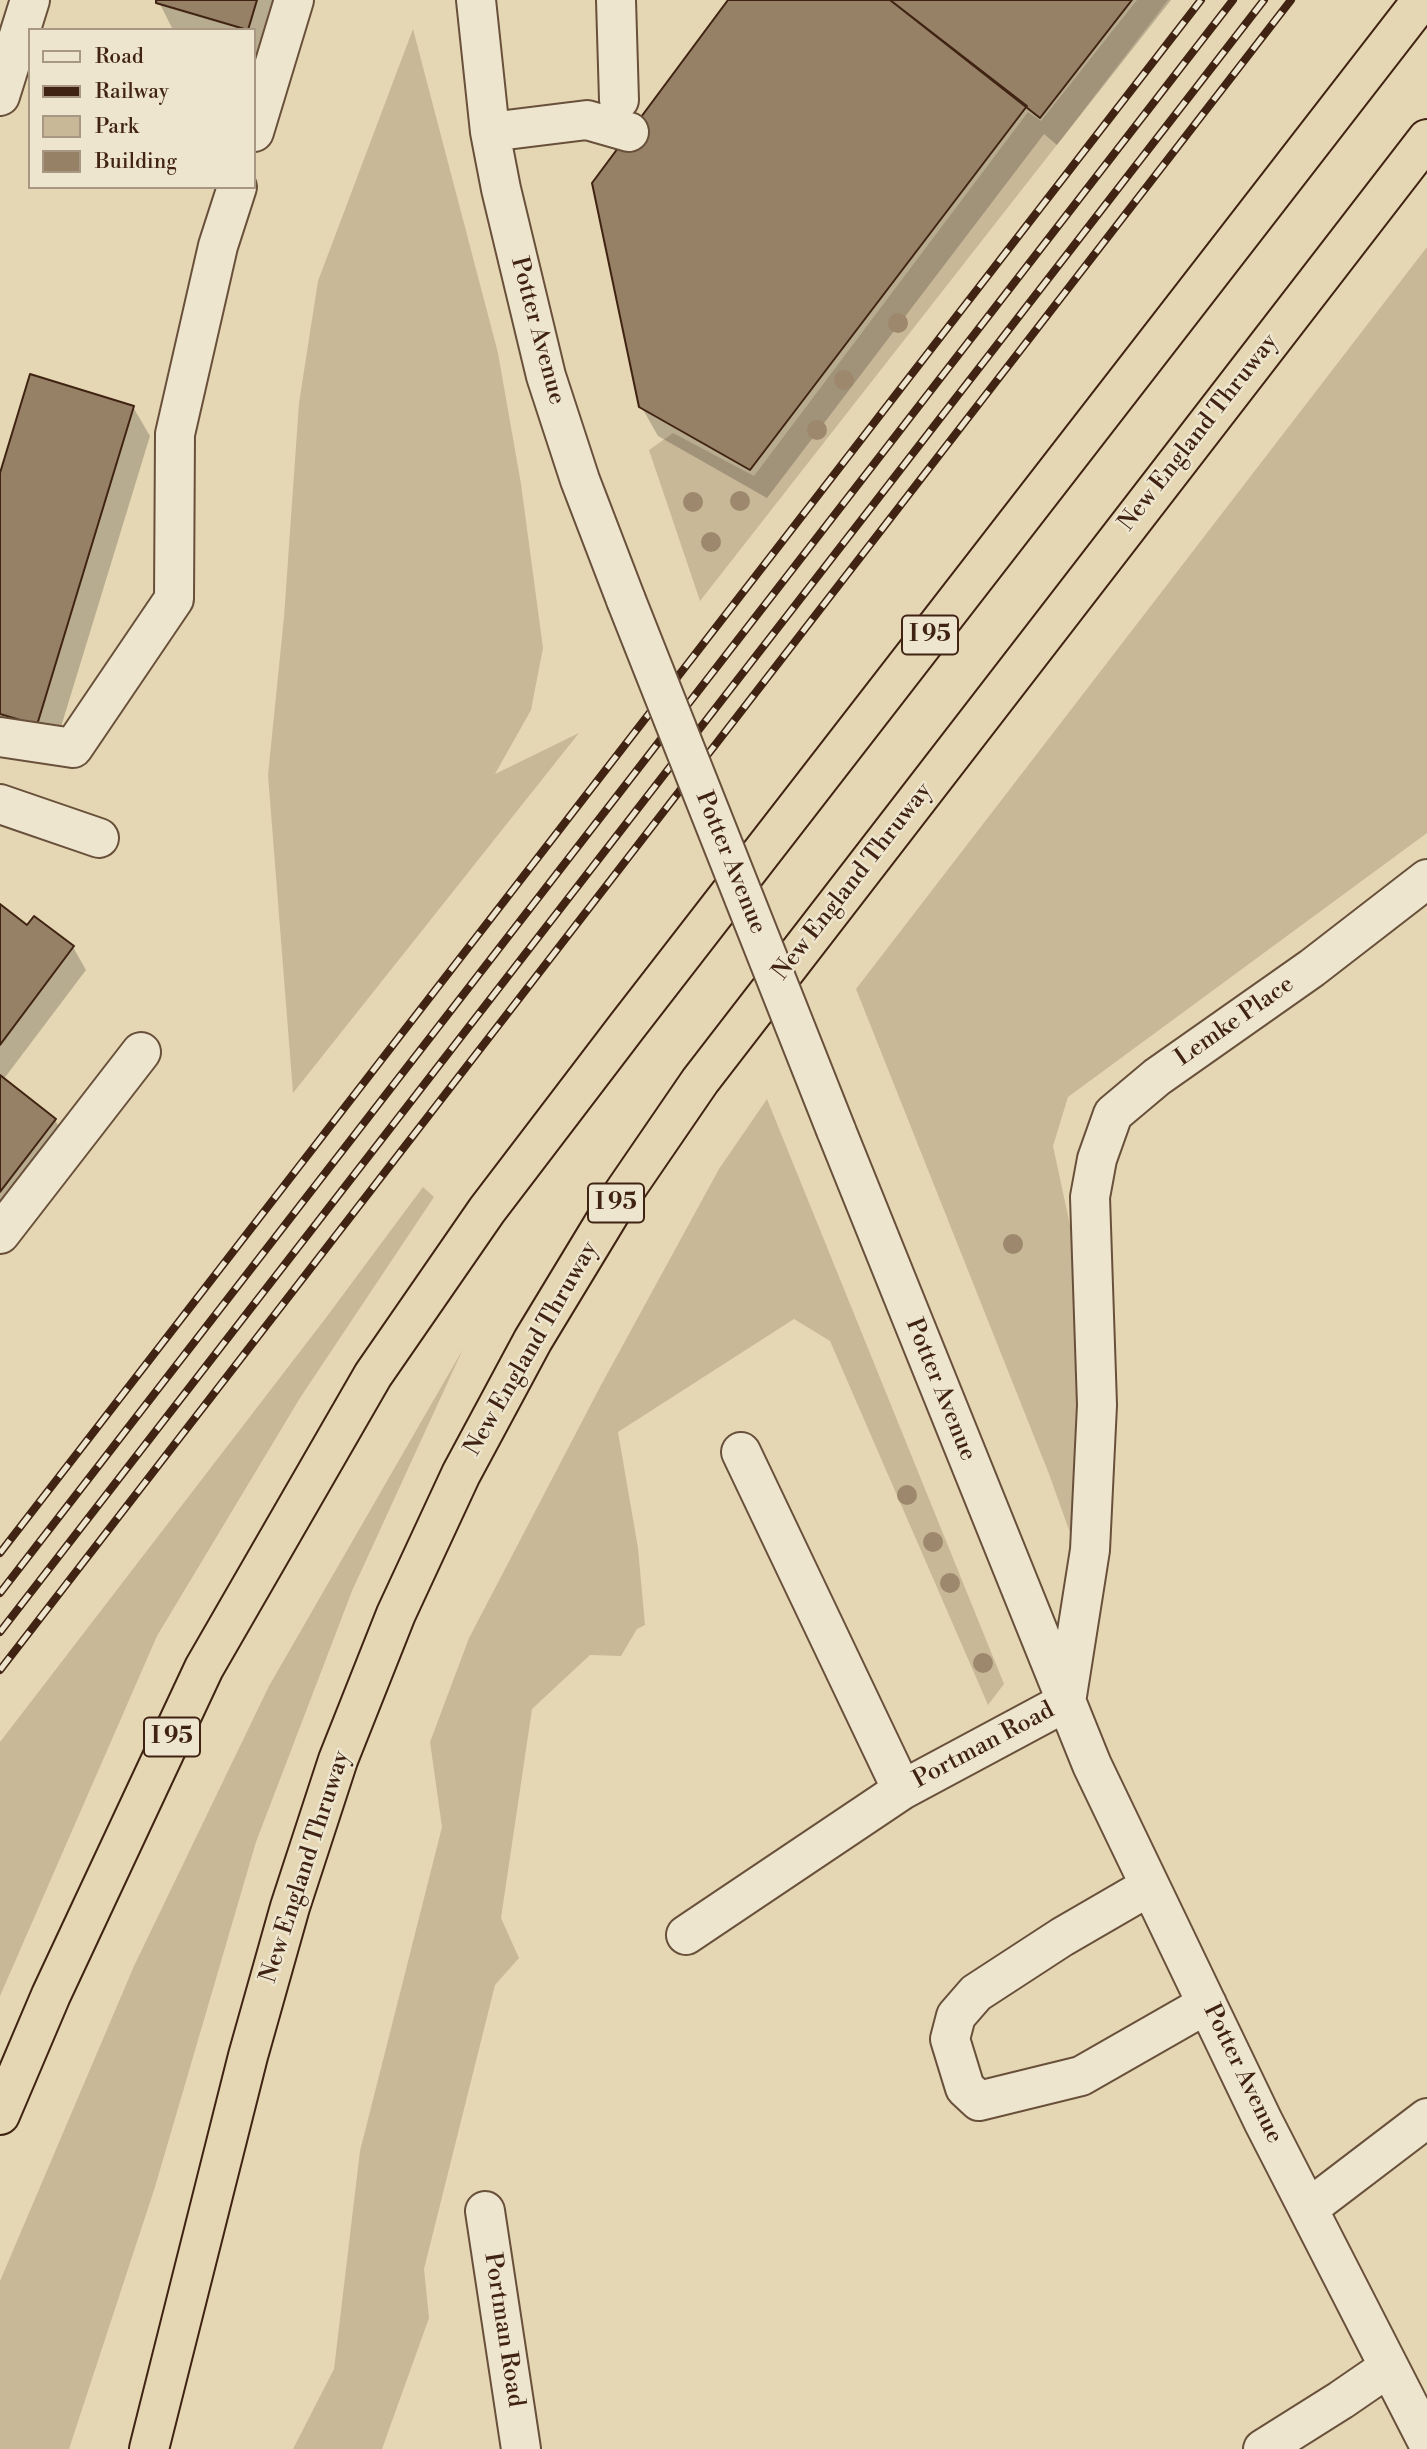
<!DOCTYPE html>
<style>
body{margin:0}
#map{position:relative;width:1427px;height:2449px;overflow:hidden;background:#e5d7b3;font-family:"Libre Bodoni",serif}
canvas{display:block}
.legend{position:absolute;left:28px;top:28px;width:228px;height:161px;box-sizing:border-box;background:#eee5ce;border:2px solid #a89783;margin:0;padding:9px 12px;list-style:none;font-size:21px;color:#402313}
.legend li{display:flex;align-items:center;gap:14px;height:35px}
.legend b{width:35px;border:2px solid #a89783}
</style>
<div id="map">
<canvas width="1427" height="2449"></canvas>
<ul class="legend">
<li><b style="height:9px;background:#eee5ce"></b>Road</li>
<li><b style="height:9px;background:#402313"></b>Railway</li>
<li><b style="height:19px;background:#c9b898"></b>Park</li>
<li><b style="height:19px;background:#968166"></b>Building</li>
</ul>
</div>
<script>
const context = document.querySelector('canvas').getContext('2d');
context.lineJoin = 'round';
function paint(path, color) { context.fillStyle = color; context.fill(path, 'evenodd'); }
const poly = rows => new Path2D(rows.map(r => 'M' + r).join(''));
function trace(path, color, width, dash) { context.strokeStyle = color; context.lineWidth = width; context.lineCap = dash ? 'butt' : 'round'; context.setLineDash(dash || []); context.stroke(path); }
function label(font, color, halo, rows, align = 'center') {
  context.font = font + ' "Libre Bodoni",serif'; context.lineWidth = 5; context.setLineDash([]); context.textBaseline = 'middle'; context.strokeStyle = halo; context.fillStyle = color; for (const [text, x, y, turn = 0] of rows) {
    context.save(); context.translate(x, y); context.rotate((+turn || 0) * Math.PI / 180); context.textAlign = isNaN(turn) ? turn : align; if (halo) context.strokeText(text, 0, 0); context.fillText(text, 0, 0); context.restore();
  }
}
const green = poly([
 [1137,0,1168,0,1063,137,700,601,649,450,673,433,754,476,1028,112,1041,121],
 [413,29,498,353,521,484,543,648,531,710,495,774,579,733,293,1093,268,775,284,617,299,403,318,281],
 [1427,247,1427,833,1068,1097,1053,1146,1079,1267,1074,1544,1049,1474,856,989],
 [767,1099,1004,1684,988,1705,830,1341,794,1319,618,1432,638,1548,645,1625,637,1629,621,1656,590,1655,532,1709,501,1918,519,1958,495,1985,424,2269,429,2318,382,2449,293,2449,334,2369,360,2151,442,1827,430,1742,469,1638,600,1387,719,1169],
 [423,1187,434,1197,300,1398,157,1636,0,1996,0,1742,325,1319],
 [463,1349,352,1591,256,1842,155,2187,69,2449,0,2449,0,2281,134,1966,269,1686]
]);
const shadow = poly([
 [158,0,282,0,264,59,254,55,254,30,173,30],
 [730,0,1171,0,1057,145,1044,134,767,498,658,436,641,406],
 [133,407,150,436,53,753,0,737,0,479],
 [0,906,28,927,34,918,73,947,86,970,3,1080,55,1120,68,1142,0,1230]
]);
const building = poly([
 [156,0,257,0,248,30,156,3,156,0],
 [728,0,890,0,1027,106,750,470,639,407,592,183,728,0],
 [890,0,1132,0,1040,118,890,0],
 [30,374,134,406,37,725,0,714,0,473,30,374],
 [0,904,27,925,34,916,74,946,0,1045,0,904],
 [0,1075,56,1119,0,1192,0,1075]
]);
const minor = poly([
 [476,0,490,132,501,189,546,376,580,480,626,600],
 [616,0,619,100],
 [0,96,30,0],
 [254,132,294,0],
 [490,132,587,120,629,132],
 [0,737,73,748,174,599,175,434,218,246,237,187],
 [0,804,99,838],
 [836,1130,1092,1765,1263,2121,1427,2441],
 [0,1234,141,1052],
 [741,1452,902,1790],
 [1066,1702,1090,1550,1097,1405,1090,1197,1097,1159,1113,1114,1157,1077,1312,968,1427,879],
 [1150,1886,1062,1937,976,1993,956,2016,950,2039,965,2088,979,2101,1081,2076,1207,2004],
 [686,1935,902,1790,1066,1702],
 [1309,2208,1427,2118],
 [485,2211,521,2449],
 [1263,2449,1341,2400,1389,2367]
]);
const highway = poly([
 [0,2115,51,1995,204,1668,373,1375,487,1210,628,1025,1422,0],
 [149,2449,248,2056,290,1907,338,1760,396,1614,461,1474,533,1340,613,1208,700,1081,1427,139]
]);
const rail = poly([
 [0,1553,1201,0],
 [0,1593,1233,0],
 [0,1632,1264,0],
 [0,1670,1291,0]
]);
const minorBridge = poly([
 [626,600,836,1130]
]);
const trees = [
 [898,323],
 [844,380],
 [817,430],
 [740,501],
 [693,502],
 [711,542],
 [1013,1244],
 [907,1495],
 [933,1542],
 [950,1583],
 [983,1663]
];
const shields = [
 [930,635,56],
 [616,1203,56],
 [172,1737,56]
];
const shieldNames = [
 ["I 95",930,635],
 ["I 95",616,1203],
 ["I 95",172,1737]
];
const streetNames = [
 ["Potter Avenue",537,331,75],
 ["New England Thruway",1199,433,-52],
 ["Potter Avenue",730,863,68],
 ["New England Thruway",853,882,-52],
 ["Lemke Place",1235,1022,-35],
 ["New England Thruway",532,1349,-60],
 ["Potter Avenue",940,1390,68],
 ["Portman Road",984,1746,-28],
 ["New England Thruway",306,1867,-72],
 ["Potter Avenue",1242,2074,64],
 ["Portman Road",503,2330,81]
];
paint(green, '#c9b898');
paint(shadow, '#0003');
paint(building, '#968166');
trace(building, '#402313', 2);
trace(minor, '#69503b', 42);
trace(highway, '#402313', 42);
trace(minor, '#eee5ce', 38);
trace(highway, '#e5d7b3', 38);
trace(rail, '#402313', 8);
trace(rail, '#eee5ce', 5, [16]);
trace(minorBridge, '#69503b', 42, []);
trace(minorBridge, '#eee5ce', 38);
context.fillStyle = '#9d886d';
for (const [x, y] of trees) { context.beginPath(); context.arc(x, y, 10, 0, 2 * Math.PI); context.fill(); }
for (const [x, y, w] of shields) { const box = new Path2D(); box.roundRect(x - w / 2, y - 19.5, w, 39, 5); context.fillStyle = '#eee5ce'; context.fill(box); trace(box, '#402313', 2); }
label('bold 23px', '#402313', null, shieldNames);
label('24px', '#402313', '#eee5ce', streetNames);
</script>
